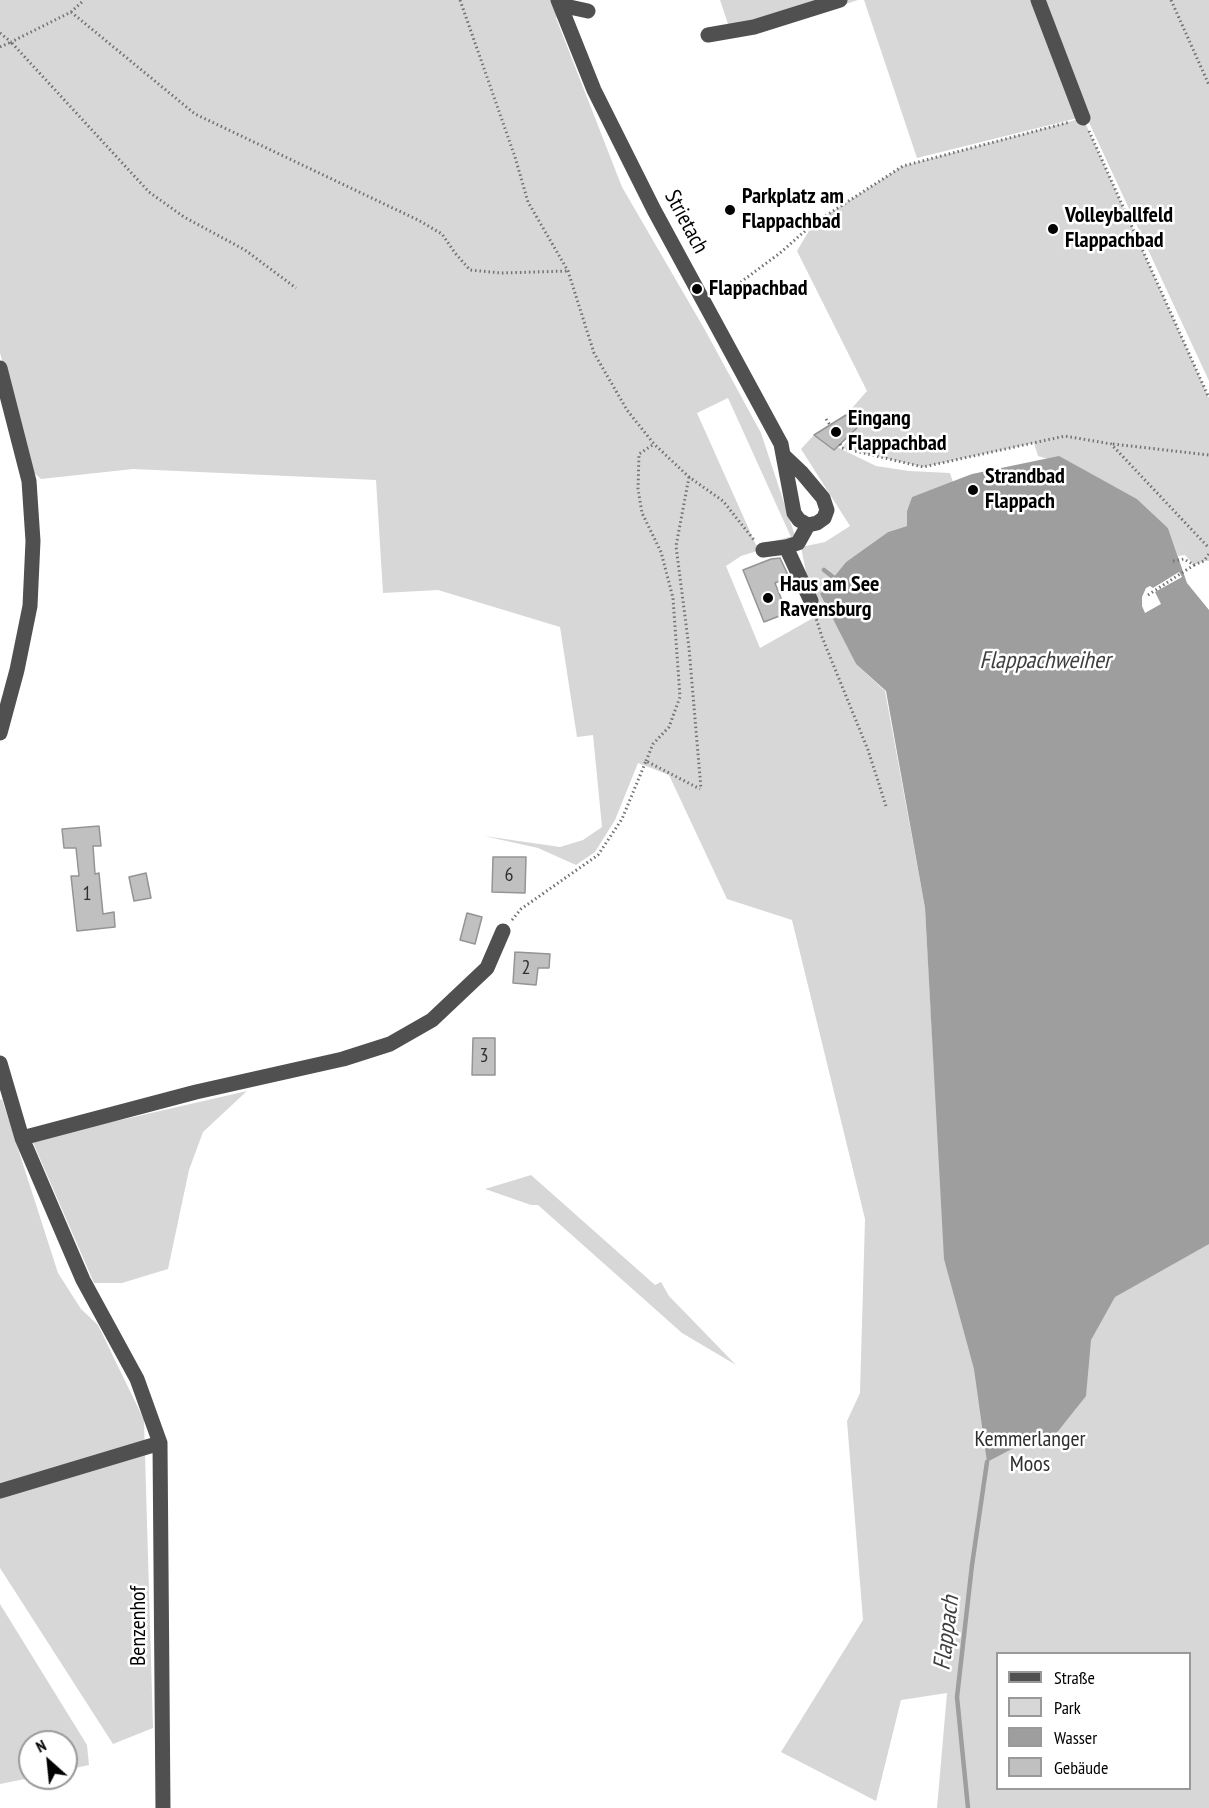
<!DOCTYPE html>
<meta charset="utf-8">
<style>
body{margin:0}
#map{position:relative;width:1209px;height:1808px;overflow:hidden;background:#fff;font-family:"PT Sans Narrow",sans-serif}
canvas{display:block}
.legend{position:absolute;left:996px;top:1652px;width:195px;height:138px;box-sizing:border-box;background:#fff;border:2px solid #999;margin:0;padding:8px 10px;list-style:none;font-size:18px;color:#000}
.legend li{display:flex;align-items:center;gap:12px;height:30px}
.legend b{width:30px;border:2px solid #999}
.north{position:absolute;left:18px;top:1730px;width:60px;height:60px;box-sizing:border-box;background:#fff;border:2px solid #999;border-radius:50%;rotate:333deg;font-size:16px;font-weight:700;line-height:24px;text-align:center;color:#000}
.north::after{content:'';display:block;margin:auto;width:21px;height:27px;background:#000;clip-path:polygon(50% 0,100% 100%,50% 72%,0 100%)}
</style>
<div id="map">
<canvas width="1209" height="1808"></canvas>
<ul class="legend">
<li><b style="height:8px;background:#505050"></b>Straße</li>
<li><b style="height:16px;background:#d7d7d7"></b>Park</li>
<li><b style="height:16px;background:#9e9e9e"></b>Wasser</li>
<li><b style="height:16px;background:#c0c0c0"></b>Gebäude</li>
</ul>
<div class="north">N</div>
</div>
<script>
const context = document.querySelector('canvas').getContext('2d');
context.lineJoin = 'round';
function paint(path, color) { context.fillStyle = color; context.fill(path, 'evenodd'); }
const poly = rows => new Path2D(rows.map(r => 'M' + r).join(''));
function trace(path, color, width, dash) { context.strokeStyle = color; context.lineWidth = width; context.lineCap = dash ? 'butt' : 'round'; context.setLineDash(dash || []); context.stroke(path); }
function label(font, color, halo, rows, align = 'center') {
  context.font = font + ' "PT Sans Narrow",sans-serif'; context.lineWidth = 5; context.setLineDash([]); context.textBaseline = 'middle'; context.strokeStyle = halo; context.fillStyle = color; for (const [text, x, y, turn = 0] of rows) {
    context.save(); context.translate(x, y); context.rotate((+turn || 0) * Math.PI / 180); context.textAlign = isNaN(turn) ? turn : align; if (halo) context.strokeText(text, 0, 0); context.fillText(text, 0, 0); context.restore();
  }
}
const green = poly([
 [0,0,570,0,556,18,622,187,705,330,761,433,796,539,741,556,726,566,760,648,815,617,801,547,825,542,850,526,801,449,814,435,833,450,837,447,876,466,909,471,950,473,953,482,912,497,907,511,907,526,888,532,846,562,820,594,856,664,885,691,925,908,934,1069,1209,1113,1209,1808,937,1808,947,1693,901,1700,876,1801,781,1752,863,1620,847,1421,860,1393,865,1219,792,920,727,899,669,775,638,763,615,820,595,852,576,865,538,848,484,836,560,847,583,840,602,827,593,735,577,737,560,627,438,590,383,593,376,480,133,469,41,479,33,472,0,353],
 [728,398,791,537,790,537,756,545,697,413],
 [998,1654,1190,1654,1190,1788,998,1788],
 [720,0,858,0,765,31,729,27],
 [864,0,1209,0,1209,381,1086,116,917,158],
 [1083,118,1209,398,1209,561,1204,561,1194,565,1185,555,1178,556,1168,528,1137,499,1079,468,1038,456,1034,443,923,467,842,448,857,428,846,415,867,391,797,251,813,224,903,166],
 [247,1091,203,1132,189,1170,168,1269,122,1283,94,1283,31,1138,125,1119],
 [2,1099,58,1273,81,1309,98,1325,144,1420,153,1728,113,1744,0,1568,0,1100],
 [531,1175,655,1285,661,1282,669,1296,736,1365,682,1333,538,1205,531,1205,485,1189],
 [0,1604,87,1745,89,1765,66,1770,66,1742,30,1742,30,1778,0,1784]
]);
const water = poly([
 [1059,456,1137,499,1168,528,1187,583,1209,610,1209,1244,1115,1297,1091,1340,1086,1396,1051,1440,1027,1441,987,1462,974,1369,944,1259,925,908,886,691,856,664,820,594,846,562,888,532,907,526,907,511,912,497,972,474]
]);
const pier = poly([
 [1179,572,1182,577,1155,592,1161,604,1145,613,1142,606,1142,597,1146,588,1150,586,1153,588]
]);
const stream = poly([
 [824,570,833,577],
 [968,1808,957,1697,972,1565,987,1462]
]);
const building = poly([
 [846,415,857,428,834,450,814,435,846,415],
 [780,558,789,577,775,583,787,613,764,622,743,570,771,559,780,558],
 [99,826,101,846,93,846,95,874,99,873,103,914,114,912,115,927,77,931,71,876,79,876,76,848,64,848,62,829,99,826],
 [493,857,526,857,525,893,492,892,493,857],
 [146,873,151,898,134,901,129,877,146,873],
 [467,913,482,917,475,944,460,940,467,913],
 [515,952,550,954,549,968,538,968,536,985,513,983,515,952],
 [473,1038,495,1038,495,1075,472,1075,473,1038]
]);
const path = poly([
 [460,0,515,157,528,202,568,271,594,353,627,410,654,444,689,477,723,501,754,540],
 [1171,0,1209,85],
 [71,12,195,114,418,220,442,234,455,253,470,270,501,273,568,271],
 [0,33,11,42,71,12,84,0],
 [0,47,11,42,149,192,184,217,245,250,296,288],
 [1089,131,1209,398],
 [726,293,780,253,813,224,903,166,1070,122],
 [826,419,830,425],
 [840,444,842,448,923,467,1065,436,1111,444,1209,548],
 [1113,444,1209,455],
 [689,477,676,546,689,648,701,789],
 [1173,561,1184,559,1194,565,1204,561,1209,554],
 [1148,595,1194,565],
 [815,615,822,637,868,750,886,806],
 [646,761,653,744,669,727,680,697,673,598,661,552,642,513,638,489,639,454,654,444],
 [512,920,521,909,598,855,622,819,646,761,700,789]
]);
const minor = poly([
 [558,0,594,90,654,210,781,444,794,513,799,520,808,525,817,523,824,518,827,510,823,498,802,473,783,455],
 [1038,0,1083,118],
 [560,5,588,11],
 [708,35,754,27,840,0],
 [0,368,29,481,33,541,30,606,17,670,0,733],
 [786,547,811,601],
 [763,550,786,547,798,543,808,525],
 [0,1063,22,1138,83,1280,137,1379,160,1443,163,1808],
 [22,1138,196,1092,343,1059,390,1044,432,1020,487,968,503,931],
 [0,1491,160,1443]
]);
const markers = [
 [730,210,6,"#000"],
 [1053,229,6,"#000"],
 [697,289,6,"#000"],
 [836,432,6,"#000"],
 [973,490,6,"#000"],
 [768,598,6,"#000"]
];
const numberNames = [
 ["6",509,875],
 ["1",87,894],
 ["2",526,968],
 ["3",484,1056]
];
const poiNames = [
 ["Parkplatz am",742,197],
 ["Flappachbad",742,222],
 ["Volleyballfeld",1065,216],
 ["Flappachbad",1065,241],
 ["Flappachbad",709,289],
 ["Eingang",848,419],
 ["Flappachbad",848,444],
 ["Strandbad",985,477],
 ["Flappach",985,502],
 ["Haus am See",780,585],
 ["Ravensburg",780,610]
];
const streetNames = [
 ["Strietach",686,222,62],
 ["Benzenhof",139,1626,-90]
];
const parkNames = [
 ["Kemmerlanger",1030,1440],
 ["Moos",1030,1465]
];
const waterNames = [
 ["Flappachweiher",1045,661],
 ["Flappach",947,1633,-83]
];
paint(green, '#d7d7d7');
paint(water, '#9e9e9e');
paint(pier, '#fff');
trace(stream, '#9e9e9e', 4.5);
paint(building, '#c0c0c0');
trace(building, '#949494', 1.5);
trace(path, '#727272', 3, [1.5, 3]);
trace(minor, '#505050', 15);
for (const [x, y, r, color] of markers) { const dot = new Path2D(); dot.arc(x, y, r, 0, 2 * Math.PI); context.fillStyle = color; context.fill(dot); trace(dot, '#fff', 2); }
label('20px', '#303030', null, numberNames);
label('bold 22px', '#000', '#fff', poiNames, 'left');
label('22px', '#000', '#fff', streetNames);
label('22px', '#2e2e2e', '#fff', parkNames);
label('italic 24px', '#3f3f3f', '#fff', waterNames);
</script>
